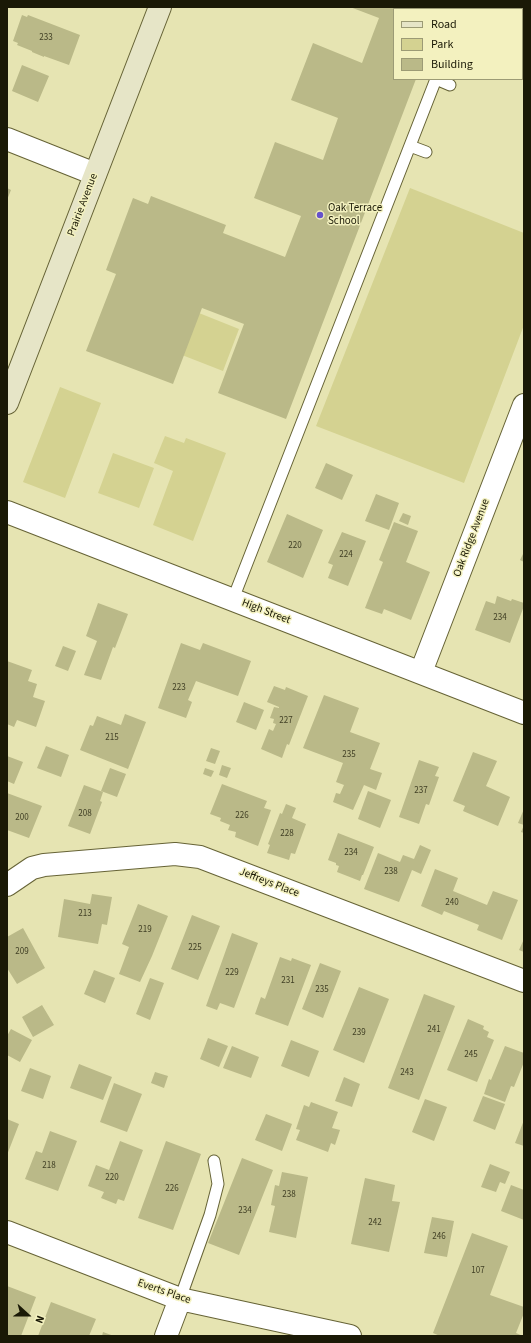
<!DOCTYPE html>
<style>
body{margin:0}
#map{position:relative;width:531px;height:1343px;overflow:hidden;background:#e6e4b2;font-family:"Source Sans 3",sans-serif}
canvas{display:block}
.frame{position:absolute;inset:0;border:8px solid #1a1906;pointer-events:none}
.legend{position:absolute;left:393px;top:8px;width:130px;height:72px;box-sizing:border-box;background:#f3f1bf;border:1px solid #9c9b75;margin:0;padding:5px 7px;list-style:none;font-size:12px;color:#1a1906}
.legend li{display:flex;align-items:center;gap:8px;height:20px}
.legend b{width:20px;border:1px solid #9c9b75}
.north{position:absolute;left:8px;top:1295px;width:40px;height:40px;-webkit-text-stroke:3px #f3f1bf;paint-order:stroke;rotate:111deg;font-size:11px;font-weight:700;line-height:16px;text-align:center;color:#1a1906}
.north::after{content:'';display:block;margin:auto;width:14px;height:18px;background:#1a1906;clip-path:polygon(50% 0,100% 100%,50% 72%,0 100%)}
</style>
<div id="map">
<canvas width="531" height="1343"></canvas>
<div class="frame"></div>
<ul class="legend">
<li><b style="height:5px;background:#e6e5c7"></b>Road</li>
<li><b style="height:11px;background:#d4d291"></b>Park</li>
<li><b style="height:11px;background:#bab988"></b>Building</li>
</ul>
<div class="north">N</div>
</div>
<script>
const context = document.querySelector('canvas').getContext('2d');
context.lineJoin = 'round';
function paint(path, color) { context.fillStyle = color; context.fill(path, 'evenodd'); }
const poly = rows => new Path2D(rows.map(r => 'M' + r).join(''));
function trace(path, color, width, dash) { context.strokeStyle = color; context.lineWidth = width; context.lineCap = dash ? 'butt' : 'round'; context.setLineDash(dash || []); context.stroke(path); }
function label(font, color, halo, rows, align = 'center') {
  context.font = font + ' "Source Sans 3",sans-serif'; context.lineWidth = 3; context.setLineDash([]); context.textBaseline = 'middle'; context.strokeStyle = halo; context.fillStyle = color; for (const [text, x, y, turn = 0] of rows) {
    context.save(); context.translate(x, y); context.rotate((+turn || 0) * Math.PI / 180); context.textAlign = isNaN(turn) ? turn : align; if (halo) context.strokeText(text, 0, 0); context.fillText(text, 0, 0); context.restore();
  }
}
const green = poly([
 [410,188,524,233,524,325,464,483,316,426],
 [199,313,239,329,223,371,182,355],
 [60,387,101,403,65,498,23,482],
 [165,436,184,443,186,438,226,453,193,541,153,525,173,471,154,463],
 [113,453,154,468,139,508,98,493]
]);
const building = poly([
 [350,7,444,7,443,9,394,9,394,79,416,79,286,419,218,393,244,324,202,308,173,384,86,351,116,274,106,270,133,198,148,204,151,196,226,225,223,233,285,257,301,216,254,198,275,142,323,160,338,118,291,100,313,43,362,63,379,18],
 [22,15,27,17,28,15,80,35,69,65,44,56,44,57,32,52,32,51,17,45,18,43,13,41],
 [22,65,49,76,38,102,12,91],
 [7,188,11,190,7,200],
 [326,463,353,475,342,500,315,488],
 [376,494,399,503,389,530,365,521],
 [403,513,411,516,408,525,399,521],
 [287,514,323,530,303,578,267,562],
 [394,522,418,531,406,562,430,572,411,620,384,609,382,614,365,608,383,562,379,560],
 [342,532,366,541,348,586,328,578,333,565,328,563],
 [524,552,524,562,520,560],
 [497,596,511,601,512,599,524,603,524,606,510,643,475,630,486,601,495,604],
 [98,603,128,614,115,648,113,647,101,680,84,675,97,641,86,636],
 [181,643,200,650,203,643,251,661,238,696,196,681,188,700,192,702,186,718,158,708],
 [63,646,76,651,68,671,55,666],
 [7,661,32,670,28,681,37,684,33,697,45,701,36,727,17,720,14,727,7,724],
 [274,686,285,690,286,687,308,696,289,745,287,744,282,758,261,749,269,729,273,731,276,724,273,723,274,719,270,718,274,707,279,708,279,707,267,702],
 [324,695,359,708,350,732,380,743,370,769,382,773,376,790,364,785,353,810,333,802,336,793,340,794,344,785,336,782,343,763,303,748],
 [244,702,264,710,256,730,236,722],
 [125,714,146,722,128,769,80,750,90,725,93,726,97,716,121,725],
 [46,746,69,755,61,777,37,768],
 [211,748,220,751,215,764,206,761],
 [473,752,497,761,486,786,510,797,498,826,463,811,465,806,453,801],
 [7,756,23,762,14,784,7,781],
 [419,760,439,767,435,776,439,777,429,805,426,804,419,824,399,817],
 [222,765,231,768,227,778,219,775],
 [110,768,126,774,117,797,101,791],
 [205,768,214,771,211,777,203,774],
 [222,784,267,801,264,808,271,810,258,846,235,837,236,832,228,830,230,825,220,821,221,818,210,814],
 [84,785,103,792,100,801,102,802,90,834,68,826],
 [368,791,391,800,380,828,358,819],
 [7,793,42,806,29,838,7,830],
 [286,804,296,808,292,818,306,824,295,854,291,853,289,860,267,853,270,845,268,844,280,813,282,814],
 [524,809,524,833,521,832,524,825,518,823],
 [338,833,374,847,363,875,362,875,360,881,337,872,339,866,336,865,336,863,328,860],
 [420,845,431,850,421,874,412,870,399,902,364,889,378,853,400,862,403,855,414,859],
 [435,869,458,878,453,891,487,905,493,891,518,900,502,940,477,930,479,925,444,911,442,915,421,906],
 [92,894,112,897,107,925,102,924,98,944,58,937,64,899,90,904],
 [138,904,168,916,152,956,140,982,119,974,129,947,122,944],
 [192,915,220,926,198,980,171,969],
 [23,928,45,968,17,984,7,968,7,937],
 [232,933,258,943,234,1008,220,1003,217,1010,206,1006],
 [524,939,524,952,519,950],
 [280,957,291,961,292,958,311,965,288,1026,255,1014,261,997,265,999],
 [320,963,341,971,323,1018,302,1009],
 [94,970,115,978,105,1003,84,994],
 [150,978,164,983,150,1020,136,1014],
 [359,987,389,999,364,1063,333,1050],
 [424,994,455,1006,419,1100,388,1088],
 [42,1005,54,1025,33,1037,22,1017],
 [468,1019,484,1026,483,1029,489,1032,487,1037,494,1040,477,1082,447,1070],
 [11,1029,32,1040,20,1062,7,1055,7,1036],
 [208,1038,228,1046,219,1067,200,1059],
 [291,1040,319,1051,309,1077,281,1066],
 [232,1046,259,1057,251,1078,223,1068],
 [505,1046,524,1053,524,1062,514,1087,511,1086,505,1102,484,1094,489,1079,491,1080],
 [79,1064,112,1077,103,1100,70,1088],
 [30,1068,51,1076,43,1099,21,1091],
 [155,1072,168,1076,164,1088,151,1083],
 [344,1077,360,1084,352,1107,335,1101],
 [114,1083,142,1094,127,1132,100,1122],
 [483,1096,505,1104,495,1130,473,1121],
 [425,1099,447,1107,434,1141,412,1132],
 [311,1102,338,1112,332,1128,340,1130,335,1145,331,1143,328,1152,296,1140,300,1130,296,1129,304,1105,309,1107],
 [266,1114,292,1124,282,1151,255,1140],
 [7,1119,19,1124,7,1155],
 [524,1120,524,1146,515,1143],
 [50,1131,77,1141,58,1191,25,1179,36,1151,42,1153],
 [120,1141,143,1150,124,1201,118,1199,116,1204,101,1198,104,1192,88,1186,96,1165,109,1170],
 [166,1141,201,1154,173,1230,138,1218],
 [242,1158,273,1170,239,1255,208,1243],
 [490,1164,510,1172,505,1184,500,1182,496,1192,481,1187],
 [282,1172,308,1177,296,1238,269,1232,275,1206,271,1205,275,1185,279,1186],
 [365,1178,395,1185,392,1201,400,1202,389,1252,351,1244],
 [511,1185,524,1190,524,1220,501,1211],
 [432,1217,454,1221,447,1257,424,1253],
 [472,1233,508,1246,490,1295,524,1307,524,1313,516,1333,523,1336,440,1336,433,1333],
 [7,1286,36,1297,21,1336,7,1336],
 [51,1302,96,1319,89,1336,38,1336],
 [103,1332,114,1336,102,1336]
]);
const lane = poly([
 [436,79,450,85],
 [410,146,426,152],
 [233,599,436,79],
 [180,1299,210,1215,218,1184,214,1161]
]);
const street = poly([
 [7,139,95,174],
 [7,512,524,713],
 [421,672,524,405],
 [7,885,32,868,44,865,175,854,200,857,524,981],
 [7,1232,180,1299,350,1336],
 [166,1336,180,1299]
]);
const secondary = poly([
 [7,403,160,7]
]);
const markers = [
 [320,215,4,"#6652cb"]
];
const numberNames = [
 ["233",46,38],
 ["220",295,546],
 ["224",346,555],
 ["234",500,618],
 ["223",179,688],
 ["227",286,721],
 ["215",112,738],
 ["235",349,755],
 ["237",421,791],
 ["208",85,814],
 ["226",242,816],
 ["200",22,818],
 ["228",287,834],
 ["234",351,853],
 ["238",391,872],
 ["240",452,903],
 ["213",85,914],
 ["219",145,930],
 ["225",195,948],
 ["209",22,952],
 ["229",232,973],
 ["231",288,981],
 ["235",322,990],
 ["241",434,1030],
 ["239",359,1033],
 ["245",471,1055],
 ["243",407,1073],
 ["218",49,1166],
 ["220",112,1178],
 ["226",172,1189],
 ["238",289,1195],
 ["234",245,1211],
 ["242",375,1223],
 ["246",439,1237],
 ["107",478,1271]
];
const streetNames = [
 ["Prairie Avenue",83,205,-69],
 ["Oak Ridge Avenue",472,538,-69],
 ["High Street",266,612,21],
 ["Jeffreys Place",269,883,21],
 ["Everts Place",164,1292,19]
];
const poiNames = [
 ["Oak Terrace",328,209],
 ["School",328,222]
];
paint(green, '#d4d291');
paint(building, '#bab988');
trace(lane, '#666336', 13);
trace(street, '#666336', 24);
trace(secondary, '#666336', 24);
trace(lane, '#fff', 11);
trace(street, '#fff', 22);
trace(secondary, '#e6e5c7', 22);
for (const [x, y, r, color] of markers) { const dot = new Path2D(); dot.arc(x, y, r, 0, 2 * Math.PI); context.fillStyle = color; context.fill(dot); trace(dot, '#f3f1bf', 1.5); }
label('9px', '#424126', null, numberNames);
label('11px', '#1a1906', '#f3f1bf', streetNames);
label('11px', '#1a1906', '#f3f1bf', poiNames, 'left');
</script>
